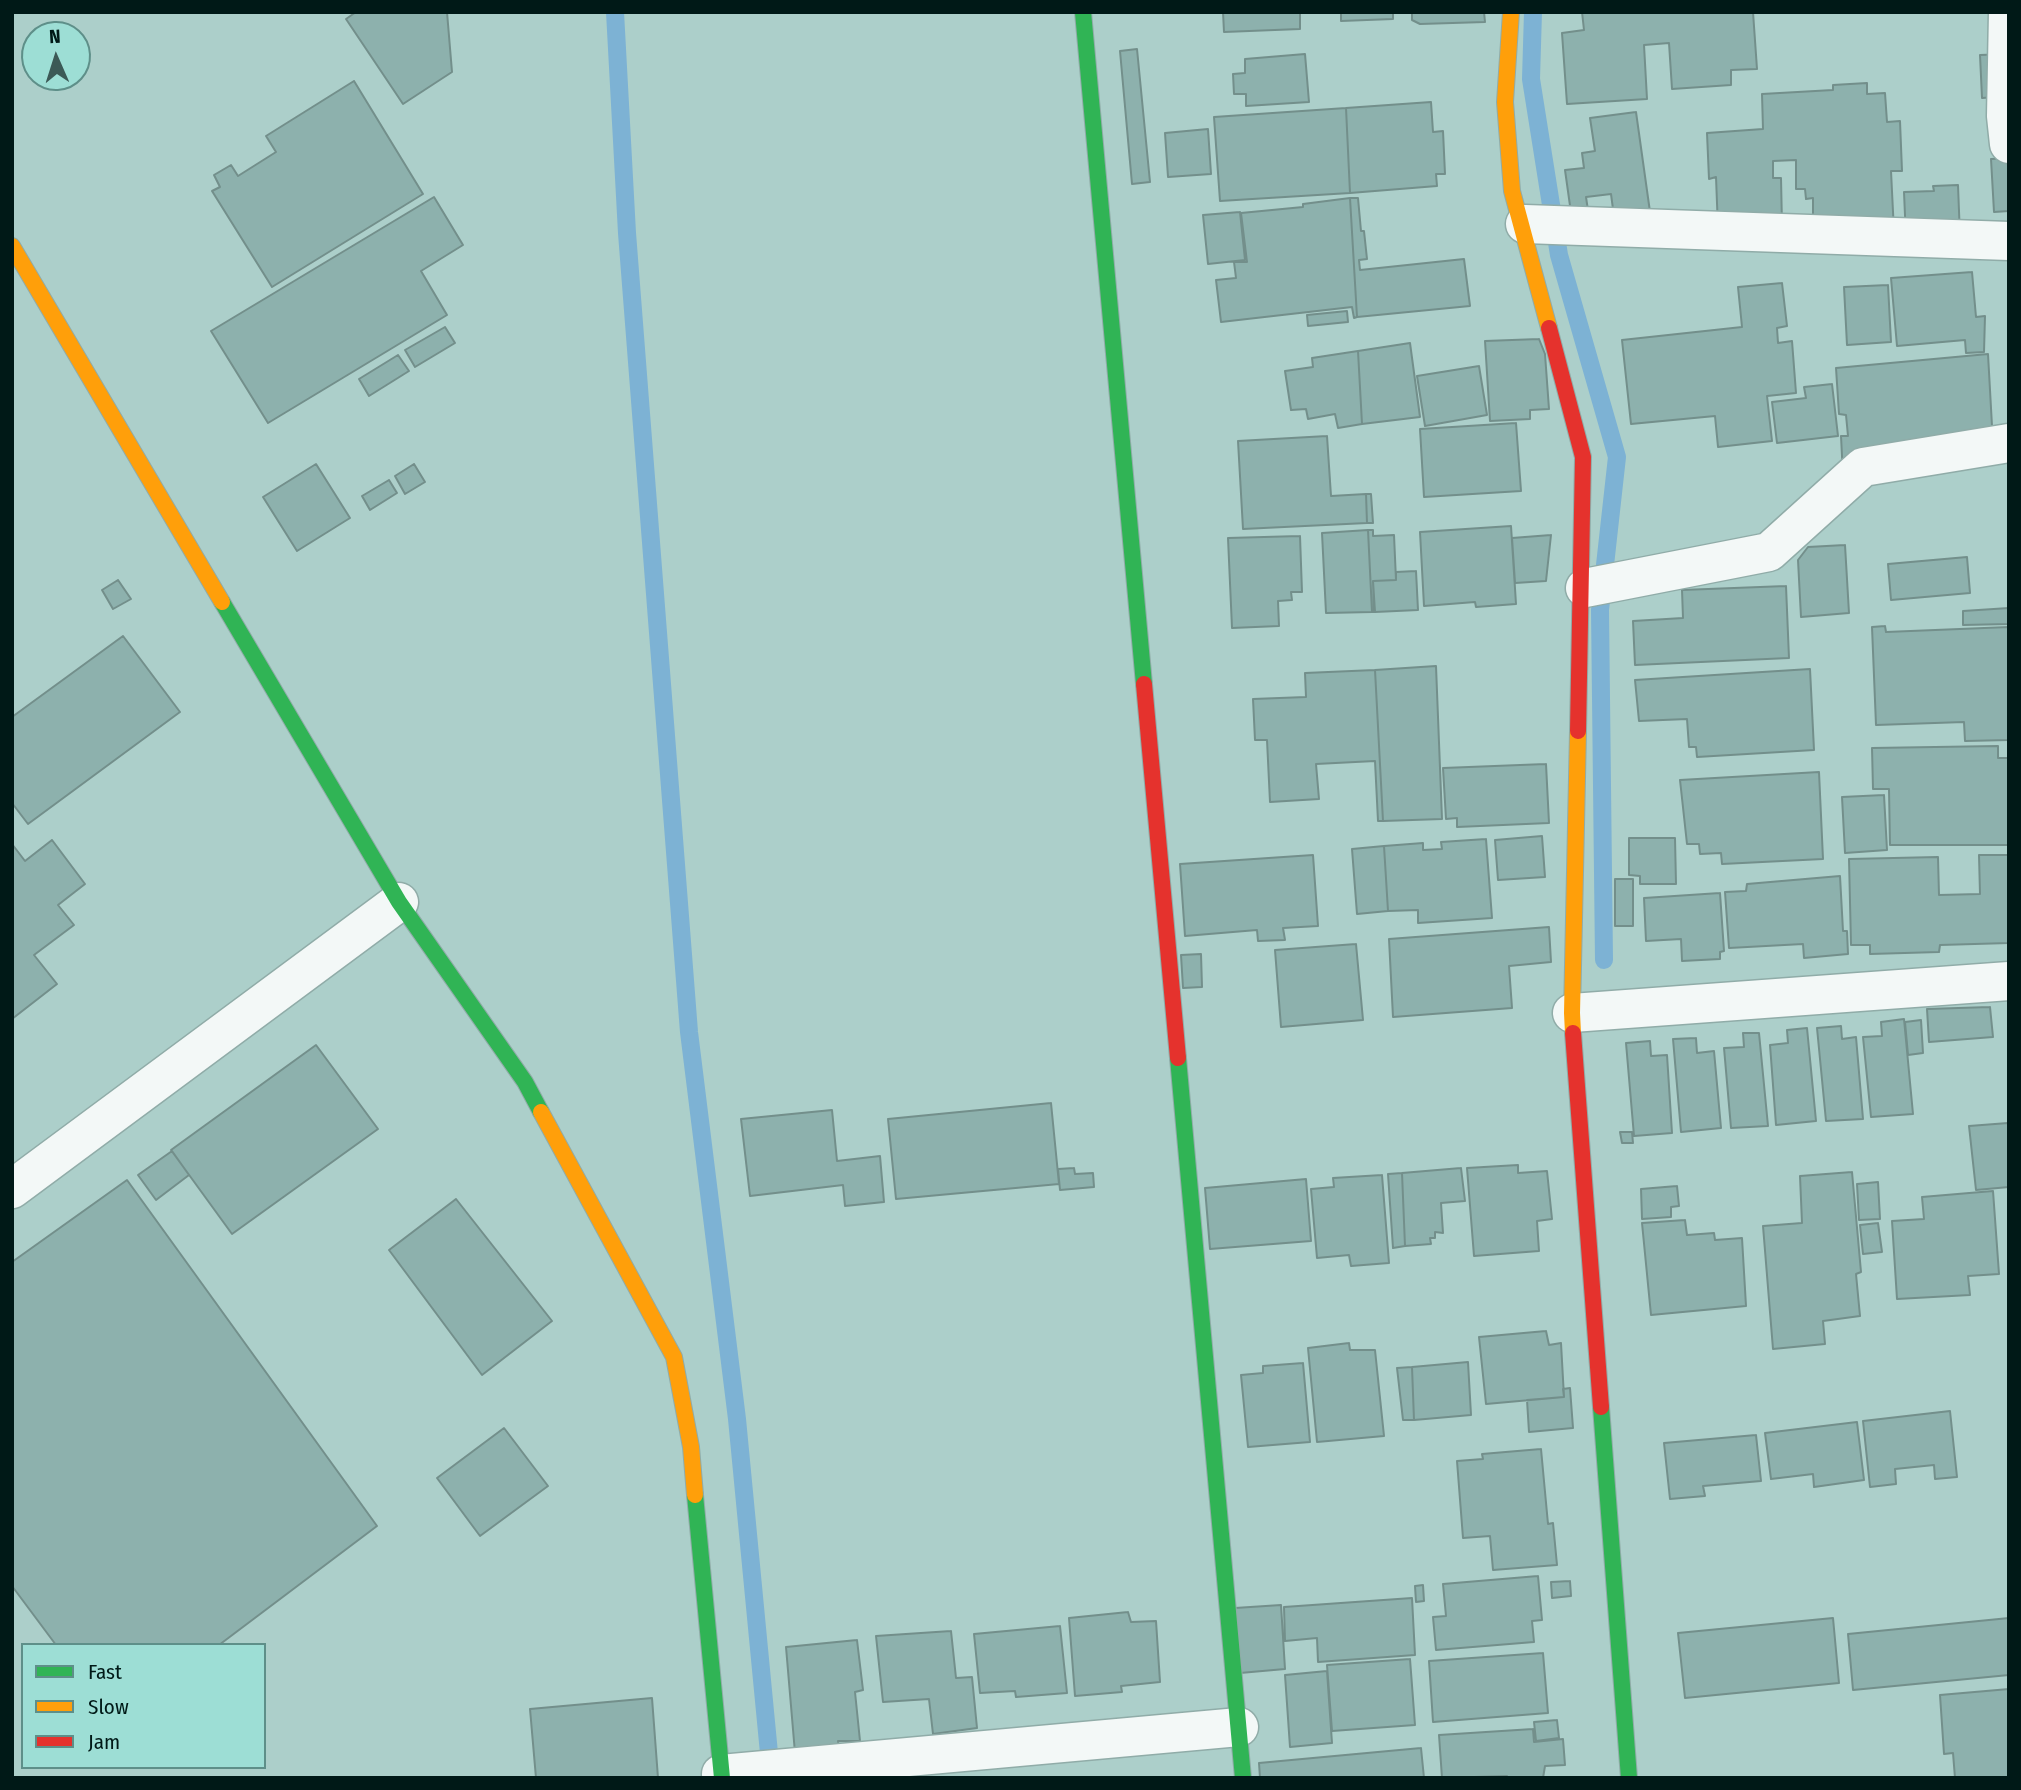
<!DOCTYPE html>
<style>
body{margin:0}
#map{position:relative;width:2021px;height:1790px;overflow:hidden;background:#accfca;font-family:"Fira Sans Condensed",sans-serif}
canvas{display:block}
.frame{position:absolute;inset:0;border:14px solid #001917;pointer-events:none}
.legend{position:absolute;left:21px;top:1643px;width:245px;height:126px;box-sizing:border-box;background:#9dded5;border:2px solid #5e8f89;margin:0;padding:9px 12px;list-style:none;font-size:21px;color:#001917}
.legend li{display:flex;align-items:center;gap:14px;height:35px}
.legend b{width:35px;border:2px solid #5e8f89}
.north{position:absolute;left:21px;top:21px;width:70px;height:70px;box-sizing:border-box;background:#9dded5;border:2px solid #5e8f89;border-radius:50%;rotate:357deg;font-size:19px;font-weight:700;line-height:28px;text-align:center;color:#001917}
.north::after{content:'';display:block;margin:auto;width:24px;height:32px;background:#3c5956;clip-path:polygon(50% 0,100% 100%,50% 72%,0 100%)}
</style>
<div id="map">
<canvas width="2021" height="1790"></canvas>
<div class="frame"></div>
<ul class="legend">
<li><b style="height:9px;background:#30b455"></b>Fast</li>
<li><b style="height:9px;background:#ff9f0a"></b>Slow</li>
<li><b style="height:9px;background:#e5322d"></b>Jam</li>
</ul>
<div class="north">N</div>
</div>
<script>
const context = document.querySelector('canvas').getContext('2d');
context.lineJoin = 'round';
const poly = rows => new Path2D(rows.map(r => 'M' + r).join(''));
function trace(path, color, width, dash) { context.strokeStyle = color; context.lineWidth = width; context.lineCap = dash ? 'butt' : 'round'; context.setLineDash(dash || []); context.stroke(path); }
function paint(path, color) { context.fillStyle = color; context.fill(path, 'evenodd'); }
const stream = poly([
 [615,12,627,233,689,1032,737,1419,771,1774],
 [1533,12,1531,79,1559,255,1617,457,1600,610,1604,960]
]);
const building = poly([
 [356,12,447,12,452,72,403,104,346,19,356,12],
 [1223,12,1300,12,1300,29,1224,32,1223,12],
 [1341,12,1393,12,1393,19,1341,21,1341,12],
 [1412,12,1484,12,1485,22,1420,24,1412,20,1412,12],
 [1582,12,1753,12,1757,69,1731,70,1731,85,1672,89,1669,43,1644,45,1647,99,1567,104,1562,33,1584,30,1582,12],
 [1137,49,1150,182,1132,184,1120,51,1137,49],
 [1305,54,1309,102,1246,106,1246,94,1234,94,1233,74,1245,73,1245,59,1305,54],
 [2009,54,1997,97,1982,98,1980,55,2009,54],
 [354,81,423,194,272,287,212,191,220,187,214,175,231,165,238,176,276,152,266,136,354,81],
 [1867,83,1867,94,1885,93,1887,122,1900,121,1902,171,1891,171,1894,232,1813,224,1813,198,1806,199,1805,189,1796,189,1796,160,1773,161,1773,178,1781,178,1782,225,1718,229,1716,177,1709,179,1707,133,1763,129,1762,94,1833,90,1833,85,1867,83],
 [1431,102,1433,132,1443,131,1445,174,1436,174,1437,186,1350,193,1346,108,1431,102],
 [1346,108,1350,193,1220,201,1214,117,1346,108],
 [1636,112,1651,219,1615,224,1611,194,1586,197,1590,224,1573,227,1565,170,1584,168,1582,153,1595,151,1590,118,1636,112],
 [1208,129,1211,174,1168,177,1165,133,1208,129],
 [2009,158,2009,211,1994,212,1991,159,2009,158],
 [1958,185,1960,237,1906,239,1904,192,1934,191,1933,186,1958,185],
 [434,197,463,245,421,271,447,315,268,423,211,331,434,197],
 [1350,198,1357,317,1354,318,1352,307,1221,322,1216,280,1236,278,1234,262,1247,262,1241,213,1303,207,1303,204,1350,198],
 [1350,198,1358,198,1361,231,1364,231,1367,259,1359,260,1360,270,1464,259,1470,306,1357,317,1350,198],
 [1240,212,1245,260,1208,264,1203,215,1240,212],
 [1972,272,1976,317,1985,316,1984,352,1966,353,1965,340,1897,346,1891,278,1972,272],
 [1782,283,1787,326,1777,328,1778,343,1792,341,1796,393,1767,396,1772,441,1718,447,1715,416,1631,424,1622,340,1742,327,1738,287,1782,283],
 [1888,285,1891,342,1847,345,1844,287,1888,285],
 [1347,311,1348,322,1308,326,1307,315,1347,311],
 [445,327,455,343,415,367,405,350,445,327],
 [1539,339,1545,354,1549,409,1530,410,1530,419,1490,421,1485,341,1539,339],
 [1410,343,1420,417,1362,424,1358,351,1410,343],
 [1358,351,1362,424,1338,428,1335,414,1308,419,1306,409,1291,410,1285,371,1313,367,1312,358,1358,351],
 [1988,354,1993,444,1843,476,1841,436,1848,436,1846,415,1839,414,1836,368,1988,354],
 [398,355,409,371,369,396,359,379,398,355],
 [1479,366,1487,415,1425,426,1417,376,1479,366],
 [1832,384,1838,436,1777,443,1772,402,1806,398,1804,387,1832,384],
 [1516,423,1521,491,1424,497,1420,429,1516,423],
 [1327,436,1331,496,1366,494,1367,523,1243,529,1238,441,1327,436],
 [316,464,350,518,297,551,263,497,316,464],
 [414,464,425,482,405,494,395,476,414,464],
 [389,480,397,493,370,510,362,496,389,480],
 [1366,494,1371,494,1373,523,1367,523,1366,494],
 [1511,526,1516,604,1476,607,1475,602,1424,606,1420,532,1511,526],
 [1368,530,1372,612,1326,613,1322,533,1368,530],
 [1368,530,1373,530,1373,536,1394,535,1396,580,1373,581,1374,612,1372,612,1368,530],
 [1551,535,1546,581,1515,583,1512,538,1551,535],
 [1300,536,1302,592,1291,592,1292,600,1278,601,1279,626,1232,628,1228,538,1300,536],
 [1845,545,1849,613,1801,617,1798,560,1808,547,1845,545],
 [1967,557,1970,593,1891,600,1888,564,1967,557],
 [1416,571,1418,610,1375,612,1373,581,1396,580,1396,572,1416,571],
 [118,580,131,599,113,609,102,590,118,580],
 [1786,586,1789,658,1635,665,1633,621,1683,618,1682,590,1786,586],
 [2009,608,2009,624,1963,625,1963,611,2009,608],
 [1885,626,1886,632,2009,627,2009,740,1965,741,1964,722,1876,725,1872,627,1885,626],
 [123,636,180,712,28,824,12,803,12,717,123,636],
 [1436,666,1442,819,1383,821,1375,670,1436,666],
 [1810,669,1814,750,1697,757,1696,747,1689,747,1687,719,1639,721,1635,680,1810,669],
 [1375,670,1383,821,1378,821,1375,761,1316,764,1319,799,1270,802,1267,740,1255,740,1253,699,1306,697,1305,673,1375,670],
 [1998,746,1998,758,2009,758,2009,845,1890,845,1889,789,1873,789,1872,748,1998,746],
 [1546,764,1549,823,1457,827,1457,818,1446,819,1443,768,1546,764],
 [1819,772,1823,859,1722,864,1721,853,1700,854,1699,844,1687,844,1680,780,1819,772],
 [1884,795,1887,850,1845,853,1842,797,1884,795],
 [1542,836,1545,877,1498,880,1495,840,1542,836],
 [1629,838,1675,838,1676,884,1640,884,1640,876,1629,875,1629,838],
 [1486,839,1492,918,1418,923,1418,910,1388,911,1384,846,1423,843,1423,850,1442,849,1441,842,1486,839],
 [52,840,85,884,58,905,74,925,34,955,57,984,12,1019,12,844,25,861,52,840],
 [1384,846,1388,911,1357,914,1352,849,1384,846],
 [1313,855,1318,926,1283,928,1285,940,1258,941,1257,930,1185,936,1180,864,1313,855],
 [1979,855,2009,855,2009,943,1940,945,1939,952,1870,954,1870,945,1851,945,1849,859,1938,857,1939,895,1980,894,1979,855],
 [1840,876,1843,931,1847,931,1848,954,1804,958,1803,944,1729,948,1725,892,1746,891,1747,884,1840,876],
 [1615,879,1633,879,1633,926,1615,926,1615,879],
 [1720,893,1724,951,1720,952,1720,959,1682,961,1681,939,1646,941,1644,898,1720,893],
 [1549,927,1551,962,1509,966,1512,1008,1393,1017,1389,939,1549,927],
 [1356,944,1363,1020,1281,1027,1275,950,1356,944],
 [1201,954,1202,987,1183,988,1181,955,1201,954],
 [1990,1007,1993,1037,1929,1042,1927,1009,1990,1007],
 [1904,1019,1913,1114,1871,1117,1863,1037,1882,1036,1881,1022,1904,1019],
 [1921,1020,1923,1053,1908,1055,1905,1022,1921,1020],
 [1841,1026,1842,1039,1856,1037,1863,1119,1826,1121,1817,1028,1841,1026],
 [1807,1028,1816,1121,1776,1125,1770,1045,1788,1043,1787,1030,1807,1028],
 [1743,1033,1759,1033,1768,1126,1731,1128,1724,1048,1744,1047,1743,1033],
 [1696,1038,1697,1053,1714,1051,1721,1128,1681,1132,1673,1039,1696,1038],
 [1650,1041,1651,1056,1667,1055,1672,1133,1634,1136,1626,1043,1650,1041],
 [316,1045,378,1129,232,1234,171,1150,316,1045],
 [1051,1103,1059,1184,896,1199,888,1119,1051,1103],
 [832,1110,837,1161,880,1156,884,1202,845,1206,843,1185,750,1196,741,1119,832,1110],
 [2008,1123,2009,1187,1976,1190,1969,1126,2008,1123],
 [1620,1132,1632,1132,1633,1143,1622,1143,1620,1132],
 [172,1151,189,1175,156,1200,138,1175,172,1151],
 [1518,1165,1518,1173,1547,1171,1552,1219,1537,1221,1539,1251,1474,1256,1467,1168,1518,1165],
 [1074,1168,1075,1174,1093,1173,1094,1187,1060,1190,1058,1169,1074,1168],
 [1461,1168,1465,1201,1441,1203,1443,1233,1435,1232,1435,1238,1430,1238,1431,1244,1405,1246,1402,1173,1461,1168],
 [1852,1172,1861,1272,1856,1274,1860,1316,1823,1321,1825,1344,1773,1349,1763,1226,1802,1223,1800,1176,1852,1172],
 [1402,1173,1405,1246,1393,1248,1388,1174,1402,1173],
 [1382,1175,1389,1263,1351,1266,1349,1255,1317,1258,1311,1189,1334,1187,1333,1178,1382,1175],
 [1306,1179,1311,1241,1210,1249,1205,1188,1306,1179],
 [127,1180,377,1526,219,1645,56,1645,12,1586,12,1262,127,1180],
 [1878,1182,1880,1219,1859,1220,1857,1184,1878,1182],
 [1677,1186,1679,1206,1671,1207,1671,1217,1642,1219,1641,1189,1677,1186],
 [1993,1191,1999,1274,1968,1276,1970,1295,1897,1299,1892,1221,1924,1219,1922,1197,1993,1191],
 [456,1199,552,1321,482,1375,389,1250,456,1199],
 [1685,1220,1687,1235,1714,1233,1715,1240,1742,1238,1746,1306,1651,1315,1642,1223,1685,1220],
 [1878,1223,1882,1252,1863,1254,1860,1225,1878,1223],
 [1546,1331,1549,1345,1561,1343,1564,1397,1486,1404,1479,1337,1546,1331],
 [1349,1343,1350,1350,1375,1350,1384,1436,1317,1442,1308,1348,1349,1343],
 [1468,1362,1471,1415,1414,1420,1412,1367,1468,1362],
 [1303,1363,1310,1442,1248,1447,1241,1375,1263,1373,1263,1366,1303,1363],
 [1412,1367,1414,1420,1403,1420,1397,1368,1412,1367],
 [1570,1388,1573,1428,1529,1432,1527,1400,1564,1397,1563,1389,1570,1388],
 [1950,1411,1957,1477,1935,1479,1934,1465,1895,1469,1896,1484,1870,1487,1863,1421,1950,1411],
 [1857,1422,1864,1480,1814,1487,1813,1474,1771,1479,1765,1433,1857,1422],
 [504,1428,548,1486,480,1536,437,1478,504,1428],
 [1756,1435,1761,1481,1703,1486,1705,1496,1670,1499,1664,1443,1756,1435],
 [1541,1449,1548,1524,1553,1523,1557,1565,1493,1570,1490,1536,1463,1538,1457,1461,1483,1459,1482,1454,1541,1449],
 [1538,1576,1542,1620,1532,1621,1534,1642,1436,1650,1433,1617,1446,1616,1443,1584,1538,1576],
 [1570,1581,1571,1596,1552,1598,1551,1582,1570,1581],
 [1423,1585,1424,1601,1416,1602,1415,1586,1423,1585],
 [1412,1598,1415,1655,1318,1662,1317,1638,1285,1641,1284,1607,1412,1598],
 [1281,1605,1285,1669,1240,1673,1235,1608,1281,1605],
 [1128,1612,1131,1622,1156,1621,1160,1682,1121,1686,1122,1692,1075,1696,1069,1618,1128,1612],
 [1833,1618,1839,1683,1685,1698,1678,1633,1833,1618],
 [2009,1618,2009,1675,1853,1690,1848,1634,2009,1618],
 [1060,1626,1067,1693,1016,1697,1015,1691,980,1693,974,1634,1060,1626],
 [951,1631,956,1678,972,1677,977,1728,933,1734,929,1699,883,1702,876,1636,951,1631],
 [857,1640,863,1690,855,1692,860,1741,838,1741,839,1750,795,1753,786,1647,857,1640],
 [1543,1653,1548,1713,1433,1722,1429,1661,1543,1653],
 [1410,1659,1415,1725,1332,1731,1327,1665,1410,1659],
 [1327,1671,1332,1743,1290,1747,1285,1675,1327,1671],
 [2009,1689,2009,1778,1955,1778,1953,1753,1944,1754,1940,1695,2009,1689],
 [652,1698,658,1778,536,1778,530,1709,652,1698],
 [1557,1720,1559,1738,1536,1741,1534,1722,1557,1720],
 [1533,1729,1534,1742,1563,1739,1565,1765,1545,1766,1543,1778,1508,1778,1507,1776,1442,1778,1439,1735,1533,1729],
 [1421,1748,1424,1778,1260,1778,1259,1763,1421,1748]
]);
const street = poly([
 [2008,12,2006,116,2009,144],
 [1525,224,2009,241],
 [1585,588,1769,552,1863,467,2009,443],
 [1572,1013,2009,981],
 [12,1189,399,902],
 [721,1774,1239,1727]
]);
const fast = poly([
 [1083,12,1144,684],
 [222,602,399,902,525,1082,541,1112],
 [1178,1058,1243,1778],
 [1601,1407,1629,1778],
 [695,1495,722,1778]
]);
const slow = poly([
 [1511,12,1505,102,1512,191,1549,328],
 [12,246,222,602],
 [1573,1033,1572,1013,1578,731],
 [541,1112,674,1357,691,1447,695,1495]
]);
const jam = poly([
 [1549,328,1583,457,1578,731],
 [1144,684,1178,1058],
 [1573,1033,1601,1407]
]);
trace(stream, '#7db2d4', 18);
paint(building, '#8db1ad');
trace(building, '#738f8b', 2);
trace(street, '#90aca8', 41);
trace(fast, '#90aca8', 18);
trace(slow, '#90aca8', 18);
trace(jam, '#90aca8', 18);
trace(street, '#f3f8f7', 38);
trace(fast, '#30b455', 16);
trace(slow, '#ff9f0a', 16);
trace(jam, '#e5322d', 16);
</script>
